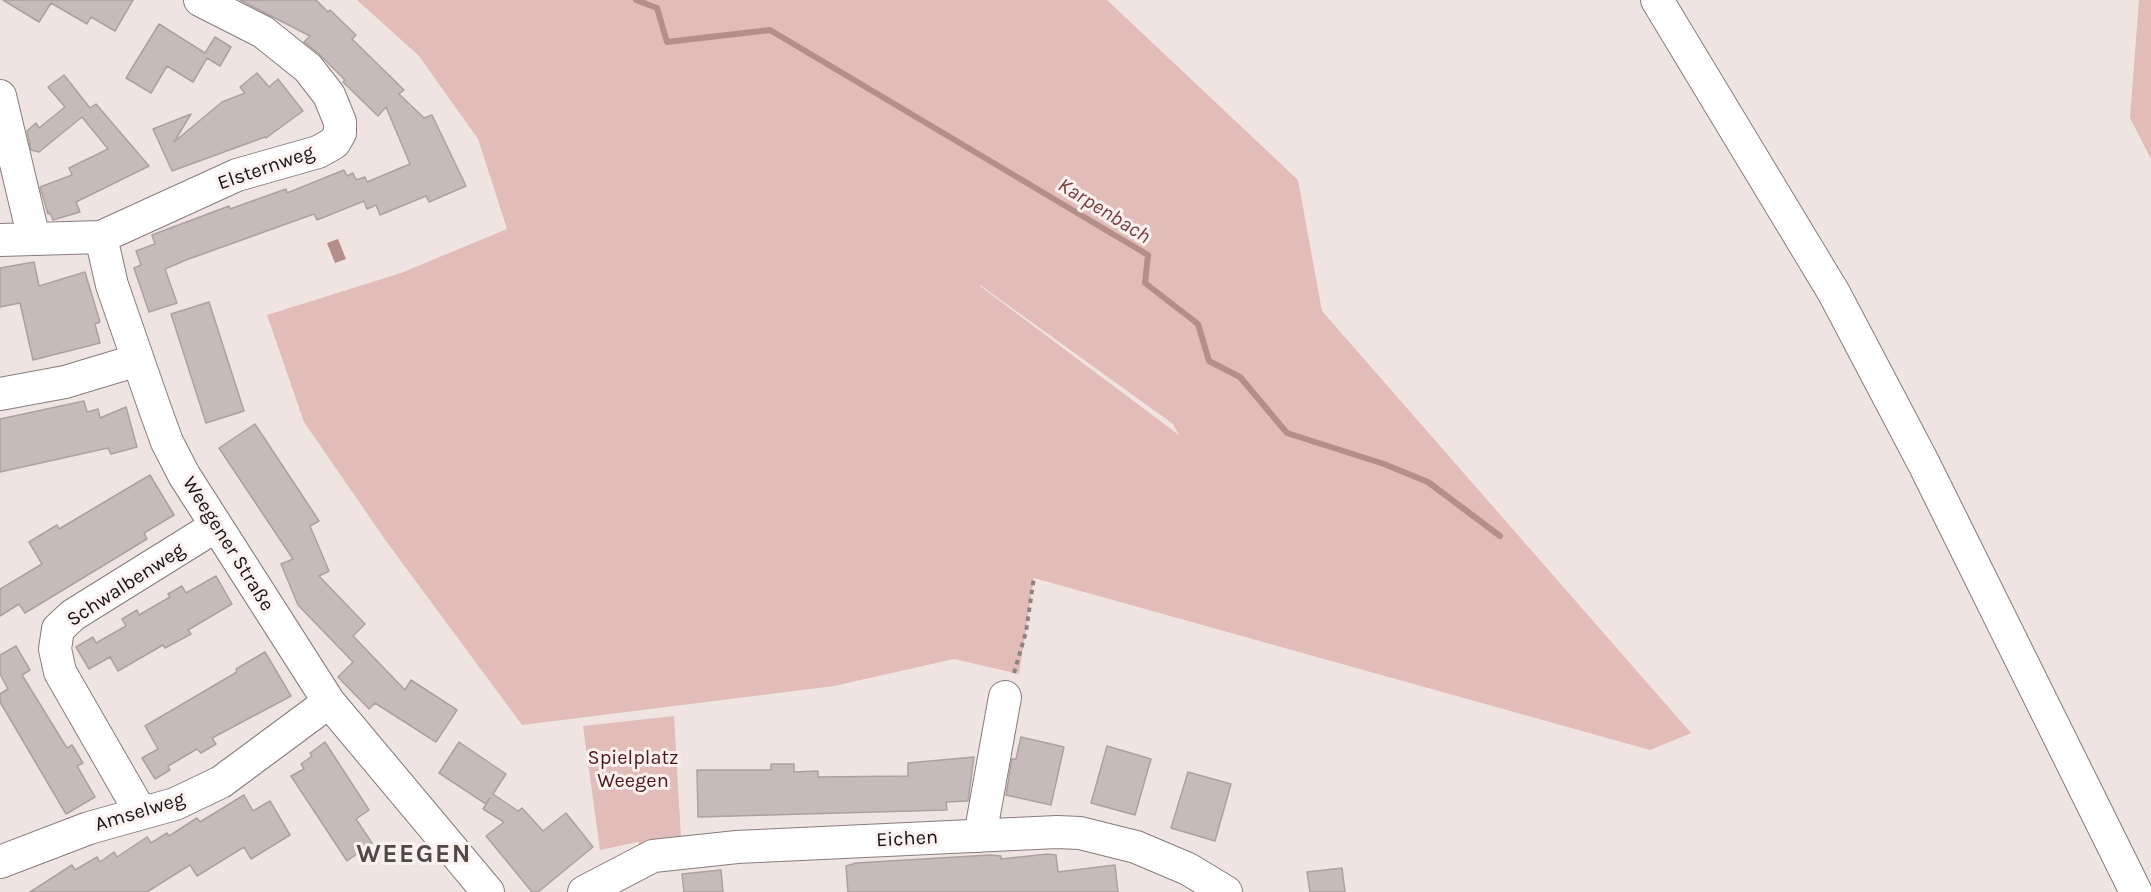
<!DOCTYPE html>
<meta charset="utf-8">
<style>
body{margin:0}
canvas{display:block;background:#f0e4e2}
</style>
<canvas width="2151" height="892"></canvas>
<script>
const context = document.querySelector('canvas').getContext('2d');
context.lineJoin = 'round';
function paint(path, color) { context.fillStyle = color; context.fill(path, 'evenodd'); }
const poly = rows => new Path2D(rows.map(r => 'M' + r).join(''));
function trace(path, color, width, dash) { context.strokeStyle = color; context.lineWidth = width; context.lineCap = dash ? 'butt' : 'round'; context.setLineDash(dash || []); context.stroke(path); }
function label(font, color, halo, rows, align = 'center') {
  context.font = font + ' Karla,sans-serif'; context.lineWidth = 6; context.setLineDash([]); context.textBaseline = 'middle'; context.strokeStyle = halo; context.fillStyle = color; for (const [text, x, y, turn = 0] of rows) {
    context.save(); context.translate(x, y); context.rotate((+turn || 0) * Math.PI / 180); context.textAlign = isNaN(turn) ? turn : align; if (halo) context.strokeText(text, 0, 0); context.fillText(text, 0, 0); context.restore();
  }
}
const green = poly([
 [357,0,1107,0,1298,180,1322,311,1691,733,1650,750,1034,578,1019,674,954,659,834,686,522,725,386,541,304,422,267,315,401,273,507,229,478,139,419,56],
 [980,285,1173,424,1179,435,980,286],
 [2139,0,2151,0,2151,159,2130,118],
 [674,716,681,838,642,850,638,842,600,850,583,726]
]);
const water = poly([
 [338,239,346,259,335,263,327,243]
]);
const stream = poly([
 [636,0,657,8,667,42,770,30,1148,255,1145,283,1198,324,1209,361,1240,377,1287,433,1384,464,1428,482,1500,536]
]);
const building = poly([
 [3,0,133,0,115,31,91,17,87,24,51,3,39,22,3,0],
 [240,0,316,0,328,12,330,10,356,35,352,39,404,90,399,94,424,118,432,115,466,186,429,202,426,196,380,215,376,205,367,209,364,201,317,220,314,214,186,260,165,269,177,303,149,312,134,268,141,265,136,251,155,244,152,235,229,206,230,209,286,189,287,193,344,170,347,176,353,173,356,180,365,177,367,182,410,164,386,107,378,116,343,82,345,80,319,54,304,42,310,36,240,0],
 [159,24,205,53,215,37,231,47,220,66,207,58,193,82,167,66,151,93,126,78,159,24],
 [257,73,269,87,278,79,303,111,266,138,265,137,172,171,153,129,191,114,174,142,222,102,245,93,240,87,257,73],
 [64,75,90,108,96,104,149,166,76,202,80,212,53,220,50,213,48,214,40,187,72,175,69,168,108,149,82,117,39,152,31,150,27,131,36,123,39,128,65,107,48,87,64,75],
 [34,262,39,286,85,272,100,322,95,324,100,343,33,360,20,303,0,307,0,268,34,262],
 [209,302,244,411,206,423,171,314,209,302],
 [84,401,87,412,98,409,100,418,126,407,137,447,111,454,108,448,0,472,0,419,84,401],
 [255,424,319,521,310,526,329,571,319,576,365,624,353,636,405,690,411,680,457,710,436,742,375,703,369,709,338,677,353,662,298,605,281,564,293,559,219,448,255,424],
 [150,475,174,515,144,533,147,539,25,613,19,604,0,616,0,589,42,564,29,542,57,525,59,529,150,475],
 [216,576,232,604,188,630,191,634,165,648,163,645,118,671,110,657,89,669,76,647,93,637,96,643,126,626,122,619,137,610,139,615,170,597,168,594,182,586,186,593,216,576],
 [16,646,30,670,22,675,67,748,72,745,83,763,77,766,95,797,66,814,0,702,0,694,8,689,0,674,0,655,16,646],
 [265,652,291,696,212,738,216,744,201,753,197,749,168,766,170,770,155,779,142,758,158,749,145,726,237,672,236,669,265,652],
 [1021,737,1064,747,1051,805,1006,795,1012,759,1016,759,1021,737],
 [325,742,369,810,356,819,372,843,347,861,291,776,304,769,301,764,312,756,310,753,325,742],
 [459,742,506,774,493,794,518,811,522,808,543,831,566,813,593,847,538,892,532,892,486,836,504,822,483,809,490,798,486,804,439,773,459,742],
 [1107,746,1151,759,1135,815,1091,803,1107,746],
 [974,757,968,801,946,802,947,810,698,817,697,770,771,770,771,764,794,764,794,772,818,771,818,777,908,776,908,763,974,757],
 [1188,772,1231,784,1215,841,1171,828,1188,772],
 [244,795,253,811,270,801,290,835,251,859,244,847,197,876,190,865,147,892,30,892,72,865,75,870,97,857,100,862,114,852,117,857,147,837,151,843,167,833,169,836,197,818,200,822,244,795],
 [1048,854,1056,855,1058,872,1115,865,1118,892,848,892,846,866,856,863,990,855,1001,856,1001,859,1048,854],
 [1342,868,1345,892,1310,892,1307,872,1342,868],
 [721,870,723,892,684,892,682,874,721,870]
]);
const path = poly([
 [1014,673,1026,632,1034,577]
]);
const minor = poly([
 [1657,0,1834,293,1924,464,2136,892],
 [0,96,34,239],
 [101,237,112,285,155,409,167,442,184,475,329,702,488,892],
 [0,240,101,237,237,175,318,152,334,143,340,133,340,122,329,95,308,68,263,32,200,0],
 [0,394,65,382,138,360],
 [141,813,60,672,55,649,58,629,73,615,216,526],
 [980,836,1005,697],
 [0,862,89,828,175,804,221,782,329,702],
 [584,892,653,856,737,847,1057,832,1080,833,1136,847,1188,869,1226,892]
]);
const streetNames = [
 ["Elsternweg",266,168,-19],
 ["Weegener Straße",228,544,58],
 ["Schwalbenweg",126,585,-33],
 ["Amselweg",140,812,-17],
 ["Eichen",907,839,-3]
];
const parkNames = [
 ["Spielplatz",633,758],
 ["Weegen",633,781]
];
const waterNames = [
 ["Karpenbach",1104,211,32]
];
const districtNames = [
 ["WEEGEN",414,855]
];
paint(green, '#e1bcb8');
paint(water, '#b58d89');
trace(stream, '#b58d89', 6);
paint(building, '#c7bbba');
trace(building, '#aca19f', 1.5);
trace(minor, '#877c7b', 34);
trace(path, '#8b8382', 4, [4.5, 4.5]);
trace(minor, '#fff', 32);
label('20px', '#171313', '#fdf1f0', streetNames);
label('20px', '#4c1816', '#fdf1f0', parkNames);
label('italic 21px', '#763e3a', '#fdf1f0', waterNames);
context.letterSpacing = '1.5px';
label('bold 26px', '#524847', '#fdf1f0', districtNames);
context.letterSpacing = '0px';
</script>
